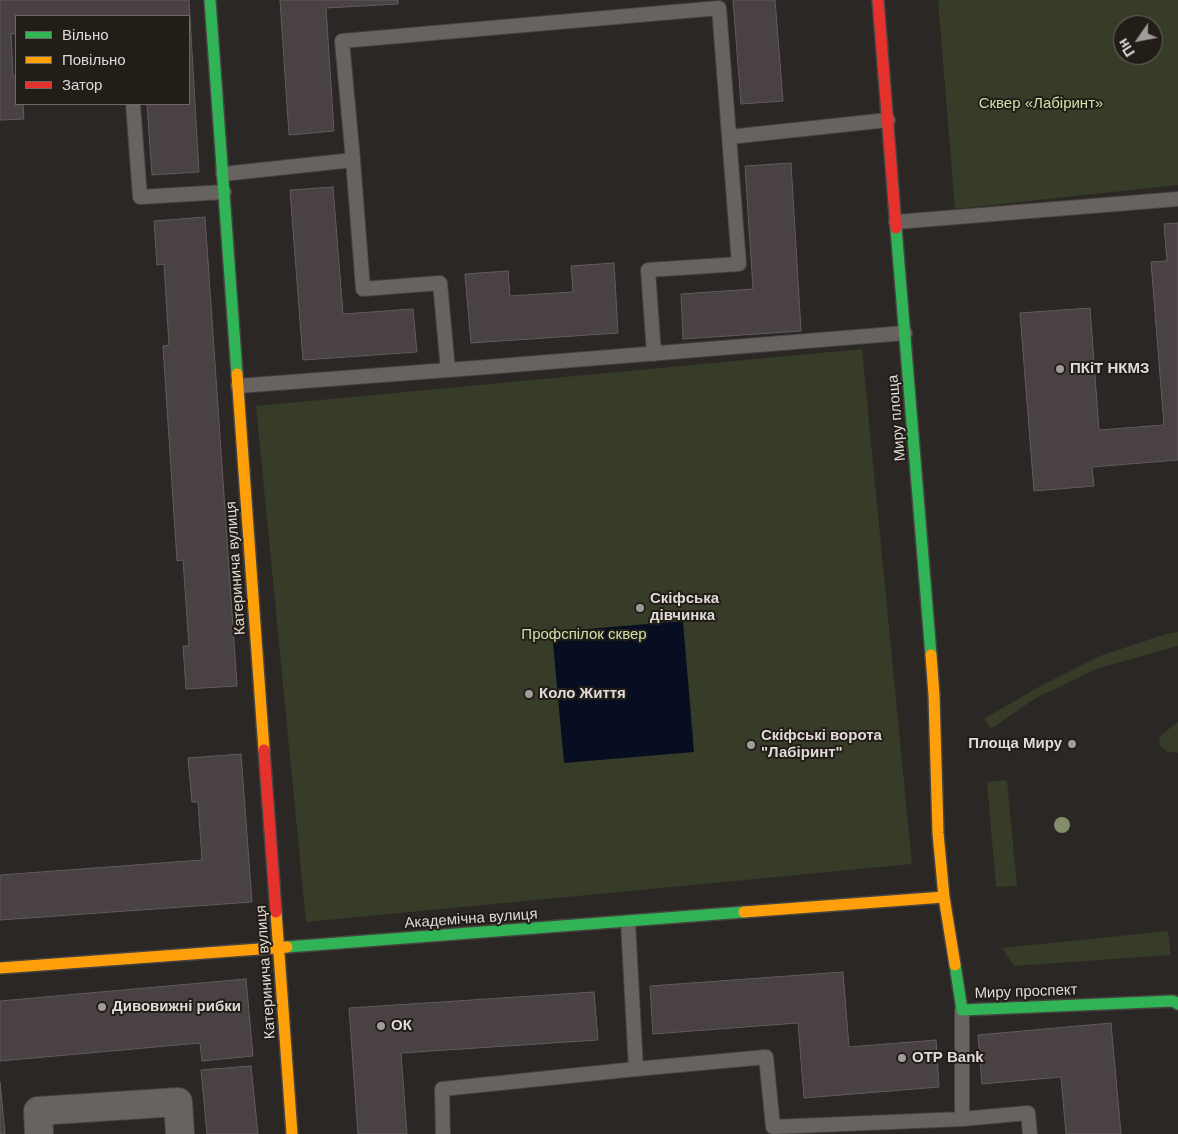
<!DOCTYPE html>
<meta charset="utf-8">
<style>
body{margin:0}
#map{position:relative;width:1178px;height:1134px;overflow:hidden;background:#2a2724;font-family:Arial,sans-serif}
canvas{display:block}
.legend{position:absolute;left:15px;top:15px;width:175px;height:90px;box-sizing:border-box;background:#231d18;border:1px solid #6e6965;margin:0;padding:6px 9px;list-style:none;font-size:15px;color:#dfdbd8}
.legend li{display:flex;align-items:center;gap:10px;height:25px}
.legend b{width:25px;border:1px solid #6e6965}
.north{position:absolute;left:1113px;top:15px;width:50px;height:50px;box-sizing:border-box;background:#231d18;border:1px solid #6e6965;border-radius:50%;rotate:237deg;font-size:14px;font-weight:700;line-height:20px;text-align:center;color:#dfdbd8}
.north::after{content:'';display:block;margin:auto;width:18px;height:22px;background:#a09c99;clip-path:polygon(50% 0,100% 100%,50% 72%,0 100%)}
</style>
<div id="map">
<canvas width="1178" height="1134"></canvas>
<ul class="legend">
<li><b style="height:6px;background:#30b455"></b>Вільно</li>
<li><b style="height:6px;background:#ff9f0a"></b>Повільно</li>
<li><b style="height:6px;background:#e5322d"></b>Затор</li>
</ul>
<div class="north">Пн</div>
</div>
<script>
const context = document.querySelector('canvas').getContext('2d');
context.lineJoin = 'round';
function paint(path, color) { context.fillStyle = color; context.fill(path, 'evenodd'); }
const poly = rows => new Path2D(rows.map(r => 'M' + r).join(''));
function trace(path, color, width, dash) { context.strokeStyle = color; context.lineWidth = width; context.lineCap = dash ? 'butt' : 'round'; context.setLineDash(dash || []); context.stroke(path); }
function label(font, color, halo, rows, align = 'center') {
  context.font = font + ' Arial,sans-serif'; context.lineWidth = 4; context.setLineDash([]); context.textBaseline = 'middle'; context.strokeStyle = halo; context.fillStyle = color; for (const [text, x, y, turn = 0] of rows) {
    context.save(); context.translate(x, y); context.rotate((+turn || 0) * Math.PI / 180); context.textAlign = isNaN(turn) ? turn : align; if (halo) context.strokeText(text, 0, 0); context.fillText(text, 0, 0); context.restore();
  }
}
const green = poly([
 [938,0,1178,0,1178,185,955,209],
 [1123,25,1153,25,1153,55,1123,55],
 [862,349,912,864,306,922,256,406],
 [1178,632,1178,646,1096,669,1034,699,991,729,984,719,1035,689,1100,656,1166,634],
 [1178,722,1178,753,1166,751,1159,745,1160,736],
 [1007,780,1017,886,996,887,987,782],
 [1168,931,1171,955,1014,966,1002,948]
]);
const water = poly([
 [683,621,694,752,564,763,552,632]
]);
const building = poly([
 [0,0,189,0,199,172,152,175,147,104,189,104,189,16,16,16,16,33,11,34,13,76,16,76,16,104,23,104,24,119,0,120,0,0],
 [280,0,398,0,398,4,326,8,334,131,289,135,280,0],
 [733,0,775,0,783,101,741,104,733,0],
 [791,163,801,331,683,339,681,294,753,289,745,166,791,163],
 [333,187,343,314,413,309,417,352,303,360,290,190,333,187],
 [205,217,237,686,186,689,183,646,189,646,183,560,177,561,163,346,169,345,164,264,157,265,154,221,205,217],
 [1178,223,1178,460,1092,467,1094,486,1034,491,1020,313,1090,308,1099,430,1164,425,1151,262,1167,261,1164,224,1178,223],
 [614,263,618,333,471,343,465,274,508,271,510,296,573,292,571,266,614,263],
 [241,754,252,902,0,920,0,875,202,860,198,802,192,802,188,758,241,754],
 [843,972,849,1047,936,1040,939,1087,804,1098,798,1023,653,1034,650,986,843,972],
 [246,979,253,1056,202,1061,200,1043,0,1061,0,1001,246,979],
 [594,992,598,1040,401,1053,407,1134,358,1134,349,1008,594,992],
 [1111,1023,1121,1134,1066,1134,1061,1077,982,1084,978,1035,1111,1023],
 [251,1066,258,1134,207,1134,201,1070,251,1066],
 [0,1082,5,1134,0,1134,0,1082]
]);
const lane = poly([
 [133,104,140,197,224,192],
 [729,137,888,120],
 [353,160,342,41,719,8,739,264,648,270,654,354],
 [223,174,353,160,363,289,440,283,448,370],
 [896,222,1178,199],
 [238,386,487,367,905,333],
 [628,922,636,1069],
 [962,1010,962,1119,1028,1113,1030,1134],
 [443,1134,442,1089,636,1069,766,1057,773,1127,962,1119]
]);
const street = poly([
 [39,1134,38,1111,178,1102,180,1134]
]);
const fast = poly([
 [210,0,237,374],
 [896,228,931,655],
 [287,947,744,912],
 [955,965,962,1010,1173,1001,1178,1004]
]);
const slow = poly([
 [237,374,264,750],
 [931,655,934,695,938,833,944,897,955,965],
 [276,912,292,1134],
 [744,912,944,897],
 [0,968,287,947]
]);
const jam = poly([
 [878,0,896,228],
 [264,750,276,912]
]);
const trees = [
 [1062,825]
];
const markers = [
 [1060,369,5,"#a09c99"],
 [640,608,5,"#a09c99"],
 [529,694,5,"#a09c99"],
 [1072,744,5,"#a09c99"],
 [751,745,5,"#a09c99"],
 [102,1007,5,"#a09c99"],
 [381,1026,5,"#a09c99"],
 [902,1058,5,"#a09c99"]
];
const parkNames = [
 ["Сквер «Лабіринт»",1041,104],
 ["Профспілок сквер",584,635]
];
const poiNames = [
 ["ПКіТ НКМЗ",1070,369],
 ["Скіфська",650,599],
 ["дівчинка",650,616],
 ["Коло Життя",539,694],
 ["Скіфські ворота",761,736],
 ["\"Лабіринт\"",761,753],
 ["Площа Миру",1062,744,"right"],
 ["Дивовижні рибки",112,1007],
 ["ОК",391,1026],
 ["OTP Bank",912,1058]
];
const streetNames = [
 ["Миру площа",897,418,-95],
 ["Катеринича вулиця",236,568,-94],
 ["Академічна вулиця",471,919,-4],
 ["Катеринича вулиця",266,972,-94],
 ["Миру проспект",1026,992,-2]
];
paint(green, '#363c28');
paint(water, '#070e21');
paint(building, '#494143');
trace(building, '#605d5d', 1);
trace(lane, '#464442', 16);
trace(street, '#464442', 30);
trace(fast, '#464442', 14);
trace(slow, '#464442', 14);
trace(jam, '#464442', 14);
trace(lane, '#686260', 14);
trace(street, '#686260', 28);
trace(fast, '#30b455', 11);
trace(slow, '#ff9f0a', 11);
trace(jam, '#e5322d', 11);
context.fillStyle = '#838d6c';
for (const [x, y] of trees) { context.beginPath(); context.arc(x, y, 8, 0, 2 * Math.PI); context.fill(); }
for (const [x, y, r, color] of markers) { const dot = new Path2D(); dot.arc(x, y, r, 0, 2 * Math.PI); context.fillStyle = color; context.fill(dot); trace(dot, '#231d18', 2); }
label('15px', '#cce0a6', '#231d18', parkNames);
label('bold 15px', '#dfdbd8', '#231d18', poiNames, 'left');
label('15px', '#dfdbd8', '#231d18', streetNames);
</script>
